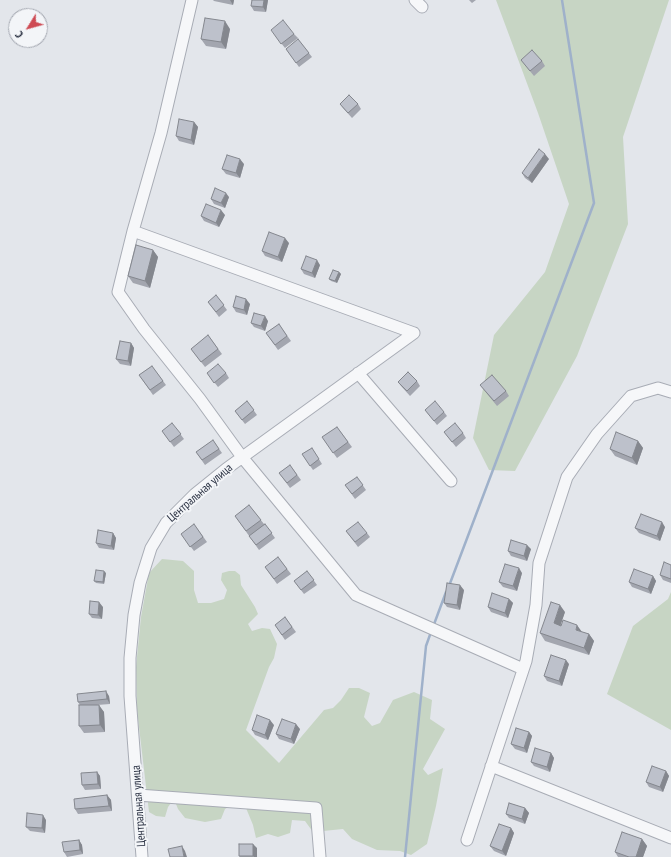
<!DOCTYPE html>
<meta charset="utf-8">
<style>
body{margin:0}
#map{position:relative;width:671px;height:857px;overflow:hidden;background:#e3e6eb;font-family:"PT Sans Narrow",sans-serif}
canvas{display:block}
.north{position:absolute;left:8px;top:8px;width:40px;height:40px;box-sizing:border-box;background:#f3f5f8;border:1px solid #a3a7b0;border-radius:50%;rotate:233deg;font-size:11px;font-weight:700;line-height:16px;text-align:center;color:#2b3243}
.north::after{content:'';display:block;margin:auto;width:14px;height:18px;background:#ce4b54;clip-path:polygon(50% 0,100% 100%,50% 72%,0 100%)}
</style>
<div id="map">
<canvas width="671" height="857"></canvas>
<div class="north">С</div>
</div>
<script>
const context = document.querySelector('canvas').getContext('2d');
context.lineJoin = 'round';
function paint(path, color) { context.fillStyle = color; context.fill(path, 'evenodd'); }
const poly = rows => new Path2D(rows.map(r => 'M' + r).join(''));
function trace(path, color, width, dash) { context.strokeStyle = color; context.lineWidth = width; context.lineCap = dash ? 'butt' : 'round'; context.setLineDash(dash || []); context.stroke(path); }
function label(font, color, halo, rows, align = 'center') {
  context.font = font + ' "PT Sans Narrow",sans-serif'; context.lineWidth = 4; context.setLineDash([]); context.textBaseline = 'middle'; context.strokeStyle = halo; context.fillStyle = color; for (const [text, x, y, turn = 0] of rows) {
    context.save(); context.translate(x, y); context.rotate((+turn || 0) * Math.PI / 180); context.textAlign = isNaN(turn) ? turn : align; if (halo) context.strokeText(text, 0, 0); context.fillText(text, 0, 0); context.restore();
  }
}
const green = poly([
 [496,0,669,0,623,137,628,224,577,356,515,471,489,470,473,438,494,335,545,272,569,204,538,113],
 [162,559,183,561,194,571,194,590,198,603,211,603,224,599,227,590,221,580,222,573,229,571,235,571,240,575,241,585,255,607,258,614,248,624,252,631,262,628,270,629,277,644,274,658,269,667,246,730,279,763,324,710,333,708,341,700,349,688,359,688,370,693,364,717,372,726,380,723,393,700,414,692,432,700,430,719,445,729,423,769,428,775,443,768,436,806,427,844,411,855,400,851,377,850,352,839,343,829,313,832,305,821,292,820,290,833,278,837,268,834,256,838,253,825,246,808,238,802,225,809,221,819,205,822,185,818,178,809,174,799,168,807,165,817,156,816,149,812,137,710,136,667,141,617,149,573],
 [671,592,671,730,607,694,633,626,668,599]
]);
const stream = poly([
 [449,586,594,203,562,0],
 [433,627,446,592],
 [405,857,426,646,431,632]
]);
const minor = poly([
 [192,0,161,133,133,231,118,292,144,329,200,399,242,457,356,595,523,669],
 [415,0,422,7],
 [133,231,414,333],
 [358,373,451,481],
 [491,766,671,838],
 [138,795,316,808,320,857],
 [467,840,526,661,536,605,539,563,567,477,597,434,631,396,658,388,671,392],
 [142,857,130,696,130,658,134,615,140,583,151,548,166,523,195,494,226,469,414,333]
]);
const wall = poly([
 [213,0,234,0,233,5,214,1],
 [268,0,266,12,254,11,251,6],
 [469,0,476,0,472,3],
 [230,29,226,49,206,46,201,39],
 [274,34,294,34,298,38,285,48],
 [298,39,312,57,299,67,286,49],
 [521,60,542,61,545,66,534,76],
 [340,104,358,104,361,109,352,118,343,108],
 [194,122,198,127,194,145,179,141,176,136],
 [549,159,532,183,525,178,522,173],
 [244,164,240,178,226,174,222,169],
 [229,197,225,208,214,204,211,199],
 [225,215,219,227,204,221,201,216],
 [289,243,282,262,265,256,262,251],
 [153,250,158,257,150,288,133,283,128,276],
 [320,265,315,278,304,274,301,269],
 [339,272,341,274,337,283,331,281,329,279],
 [216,295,227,310,219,317,208,302],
 [250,304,247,315,236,312,233,307],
 [268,321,265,331,254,327,251,323],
 [279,324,291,341,278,350,266,333],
 [208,335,222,354,205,367,191,349],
 [131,343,134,348,131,366,120,364,116,359],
 [152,366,166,385,153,395,139,375],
 [207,373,226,373,229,378,218,387],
 [417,381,420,386,410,396,401,386,398,382],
 [480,385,506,391,509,396,497,406],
 [247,401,257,415,245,424,235,411],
 [425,410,444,412,447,416,437,425],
 [172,423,184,439,174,447,162,431],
 [337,427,352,447,337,458,322,437],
 [444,432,463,433,466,438,456,447],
 [213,440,222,453,205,465,196,452],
 [638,441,643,448,637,465,615,456,610,449],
 [312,448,322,464,313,470,302,454],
 [290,465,301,480,290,488,279,473],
 [357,477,366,490,355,499,345,485],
 [249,505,264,524,265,524,275,538,259,550,235,516],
 [194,524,207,542,194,551,181,534],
 [665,527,660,541,639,533,635,528],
 [346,531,367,533,370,537,358,547],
 [113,533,116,538,114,550,99,548,96,543],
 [531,549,527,561,511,556,508,551],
 [278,557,291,574,277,584,265,567],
 [671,565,671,583,663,580,660,575],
 [307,571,317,585,304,594,294,581],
 [106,573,104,584,96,583,94,581],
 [522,573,517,591,503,587,499,582],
 [653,576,656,581,651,594,632,587,629,582],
 [464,590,460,610,447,607,444,603],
 [509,599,513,603,508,618,491,612,488,607],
 [103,607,102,619,92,618,89,614],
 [565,612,560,625,589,634,594,641,589,655,545,641,540,633],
 [285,617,296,632,285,640,275,625],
 [569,664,562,686,547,681,544,676],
 [109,696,110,704,97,705,104,712,105,732,84,733,79,726,80,705,78,702],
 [274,725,268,740,255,735,252,730],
 [300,729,294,744,279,739,276,734],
 [529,732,532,736,527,753,515,749,511,744],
 [551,753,554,758,550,772,534,766,531,762],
 [666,771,669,776,663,792,649,787,646,782],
 [97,772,100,776,101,789,85,790,82,785],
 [107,795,111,800,112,811,78,814,75,809],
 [525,808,529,813,525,824,509,818,506,814],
 [46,820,45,833,30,831,26,827],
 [511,828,514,833,506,856,494,851,490,846],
 [642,839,647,846,643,857,618,857,615,852],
 [79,840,82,845,83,854,67,857,64,852],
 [257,848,257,857,240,857,239,856]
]);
const shadedWall = poly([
 [230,0,234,0,233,5],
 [264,0,268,0,266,12,263,7],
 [225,21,230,29,226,49,221,42],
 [194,122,198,127,194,145,191,140],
 [545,154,549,159,532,183,528,178],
 [240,159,244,164,240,178,236,173],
 [226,193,229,197,225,208,221,203],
 [221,210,225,215,219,227,216,223],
 [285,238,289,243,282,262,278,257],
 [153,250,158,257,150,288,145,281],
 [317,260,320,265,315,278,312,273],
 [339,272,341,274,337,283,335,281],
 [246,299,250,304,247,315,244,310],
 [265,316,268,321,265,331,261,326],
 [131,343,134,348,131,366,128,361],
 [638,441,643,448,637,465,632,458],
 [662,522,665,527,660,541,657,536],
 [113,533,116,538,114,550,111,546],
 [527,545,531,549,527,561,524,556],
 [519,568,522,573,517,591,513,586],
 [104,571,106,573,104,584,103,582],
 [653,576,656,581,651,594,648,589],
 [460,585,464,590,460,610,457,605],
 [509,599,513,603,508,618,505,613],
 [99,602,103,607,102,619,98,615],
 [560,605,565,612,559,630,554,623],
 [577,625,582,632,576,630],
 [589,634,594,641,589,655,584,648],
 [566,660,569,664,562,686,559,681],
 [106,691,109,696,110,704,107,699],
 [99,705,104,712,105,732,100,725],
 [270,720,274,725,268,740,265,735],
 [296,724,300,729,294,744,291,739],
 [529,732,532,736,527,753,524,748],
 [551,753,554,758,550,772,547,767],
 [666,771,669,776,663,792,660,787],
 [97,772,100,776,101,789,98,784],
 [107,795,111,800,112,811,109,806],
 [525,808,529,813,525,824,522,819],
 [43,815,46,820,45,833,42,828],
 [511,828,514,833,506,856,502,851],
 [642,839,647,846,643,857,636,857],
 [79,840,82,845,83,854,80,850],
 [253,844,257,848,257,857,254,857,253,856],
 [182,846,185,851,187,857,184,857]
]);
const building = poly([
 [252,0,264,0,263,7,251,6,252,0],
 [205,18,225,21,221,42,201,39,205,18],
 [283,20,294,34,281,44,271,30,283,20],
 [298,39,309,53,296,63,286,49,298,39],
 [532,50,542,61,530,71,521,60,532,50],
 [349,95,358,104,348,113,340,104,349,95],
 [179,119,194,122,191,140,176,136,179,119],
 [539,149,545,154,528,178,522,173,539,149],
 [227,155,240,159,236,173,222,169,227,155],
 [215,188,226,193,221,203,211,199,215,188],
 [206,204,221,210,216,223,201,216,206,204],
 [269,232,285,238,278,257,262,251,269,232],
 [136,245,153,250,145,281,128,276,136,245],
 [306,256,317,260,312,273,301,269,306,256],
 [333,270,339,272,335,281,329,279,333,270],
 [216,295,224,305,216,312,208,302,216,295],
 [236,296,246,299,244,310,233,307,236,296],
 [254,313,265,316,261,326,251,323,254,313],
 [279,324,287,336,275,345,266,333,279,324],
 [208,335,218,349,201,362,191,349,208,335],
 [120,341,131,343,128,361,116,359,120,341],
 [218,364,226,373,214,383,207,373,218,364],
 [152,366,163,381,150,390,139,375,152,366],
 [408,372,417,381,407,391,398,382,408,372],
 [492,375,506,391,494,401,480,385,492,375],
 [247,401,254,410,242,420,235,411,247,401],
 [435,401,444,412,434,421,425,410,435,401],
 [172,423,181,434,170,442,162,431,172,423],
 [455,423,463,433,452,442,444,432,455,423],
 [337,427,348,442,333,453,322,437,337,427],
 [616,432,638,441,632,458,610,449,616,432],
 [213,440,219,449,202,460,196,452,213,440],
 [312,448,319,459,310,466,302,454,312,448],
 [290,465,297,475,287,483,279,473,290,465],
 [357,477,363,485,352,494,345,485,357,477],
 [249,505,261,520,246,531,235,516,249,505],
 [641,514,662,522,657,536,635,528,641,514],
 [358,522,367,533,355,542,346,531,358,522],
 [194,524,203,537,190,547,181,534,194,524],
 [265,524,272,533,256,545,249,536,265,524],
 [98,530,113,533,111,546,96,543,98,530],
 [511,540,527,545,524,556,508,551,511,540],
 [278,557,287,569,274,579,265,567,278,557],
 [664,562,671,565,671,579,660,575,664,562],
 [505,564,519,568,513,586,499,582,505,564],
 [634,569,653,576,648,589,629,582,634,569],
 [96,570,104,571,103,582,94,581,96,570],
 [307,571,314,580,301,590,294,581,307,571],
 [447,583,460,585,457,605,444,603,447,583],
 [492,593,509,599,505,613,488,607,492,593],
 [90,601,99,602,98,615,89,614,90,601],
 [551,602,560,605,554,623,561,626,563,620,577,625,576,630,589,634,584,648,540,633,551,602],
 [285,617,292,627,282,635,275,625,285,617],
 [551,655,566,660,559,681,544,676,551,655],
 [106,691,107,699,78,702,77,694,106,691],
 [79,705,99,705,100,725,79,726,79,705],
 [257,715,270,720,265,735,252,730,257,715],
 [282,719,296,724,291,739,276,734,282,719],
 [516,728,529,732,524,748,511,744,516,728],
 [535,748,551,753,547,767,531,762,535,748],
 [652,766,666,771,660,787,646,782,652,766],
 [97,772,98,784,82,785,81,773,97,772],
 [107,795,109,806,75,809,74,799,107,795],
 [509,803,525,808,522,819,506,814,509,803],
 [27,813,43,815,42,828,26,827,27,813],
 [499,824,511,828,502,851,490,846,499,824],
 [622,832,642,839,636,857,629,857,615,852,622,832],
 [79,840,80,850,64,852,62,842,79,840],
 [239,844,253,844,253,856,239,856,239,844],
 [182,846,184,857,170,857,168,849,182,846]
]);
const streetNames = [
 ["Центральная улица",200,493,-41],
 ["Центральная улица",139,806,-94]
];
paint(green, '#c7d5c4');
trace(stream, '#9fb1ca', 2.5);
trace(minor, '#a8acb5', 13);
trace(minor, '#f6f7f9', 11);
paint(wall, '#a3a6af');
paint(shadedWall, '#84878e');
paint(building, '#bdc1cb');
trace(building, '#84878e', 1);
label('12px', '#2b3243', '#f3f5f8', streetNames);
</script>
